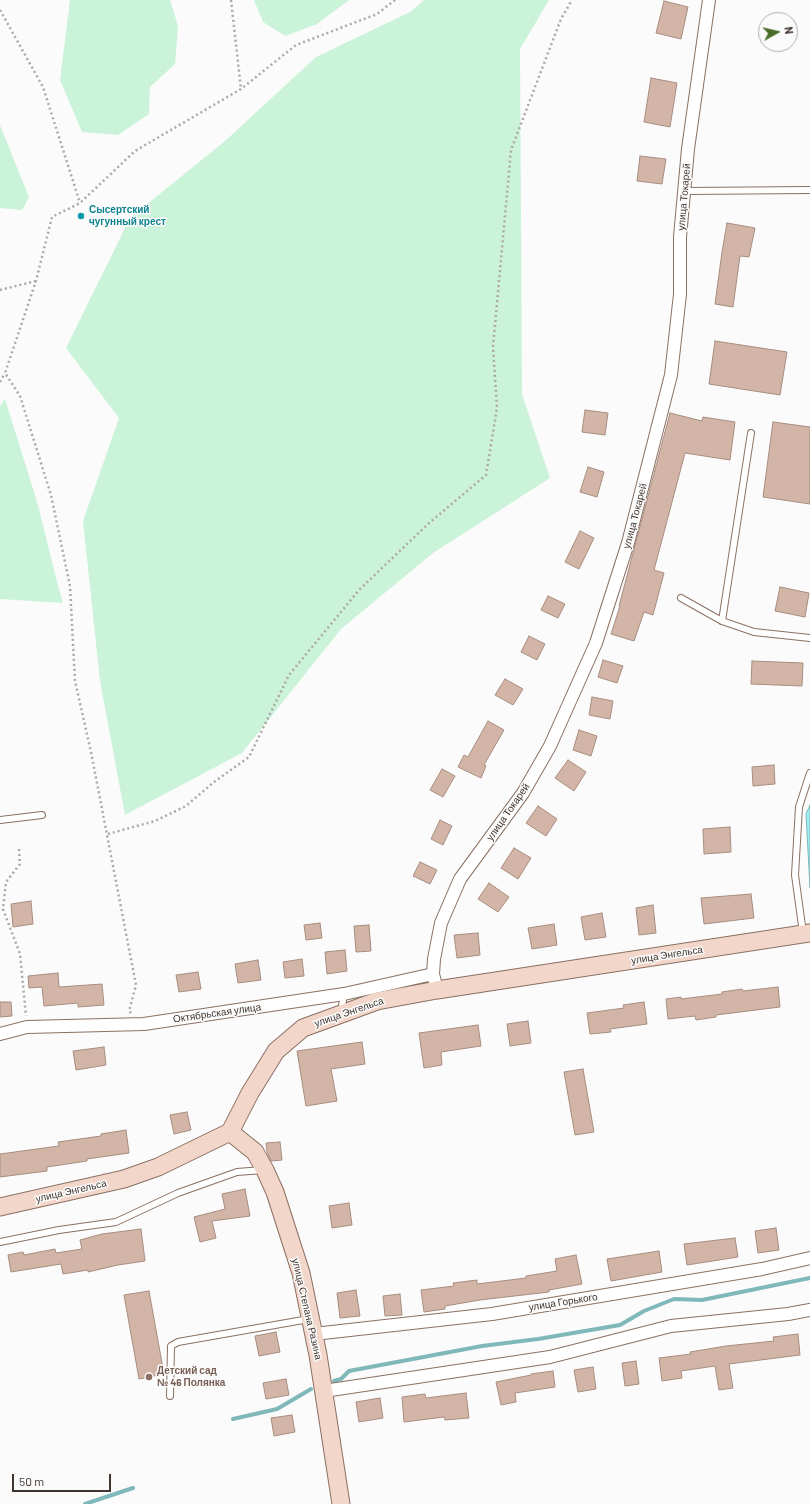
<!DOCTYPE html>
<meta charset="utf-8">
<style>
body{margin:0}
#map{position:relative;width:810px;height:1504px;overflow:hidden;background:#fbfbfb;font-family:Barlow,sans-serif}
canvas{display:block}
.north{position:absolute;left:758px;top:12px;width:40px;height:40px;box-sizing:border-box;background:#fbfbfb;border:1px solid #b1aca9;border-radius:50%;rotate:82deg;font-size:11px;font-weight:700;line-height:16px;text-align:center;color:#41352f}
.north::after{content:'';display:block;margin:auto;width:14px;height:18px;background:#486d27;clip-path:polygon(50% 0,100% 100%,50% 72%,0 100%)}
.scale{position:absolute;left:12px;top:1474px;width:99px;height:18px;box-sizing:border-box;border:2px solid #41352f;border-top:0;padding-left:5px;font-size:12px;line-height:14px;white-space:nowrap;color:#41352f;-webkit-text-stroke:3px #fbfbfb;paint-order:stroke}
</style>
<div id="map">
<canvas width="810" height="1504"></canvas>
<div class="north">N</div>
<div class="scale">50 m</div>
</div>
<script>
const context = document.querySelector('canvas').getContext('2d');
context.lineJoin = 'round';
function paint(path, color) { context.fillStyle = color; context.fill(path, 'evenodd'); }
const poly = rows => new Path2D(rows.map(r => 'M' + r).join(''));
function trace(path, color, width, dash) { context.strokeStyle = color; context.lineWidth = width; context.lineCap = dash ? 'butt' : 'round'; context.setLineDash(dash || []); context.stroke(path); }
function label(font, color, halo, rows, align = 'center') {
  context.font = font + ' Barlow,sans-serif'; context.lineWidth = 3; context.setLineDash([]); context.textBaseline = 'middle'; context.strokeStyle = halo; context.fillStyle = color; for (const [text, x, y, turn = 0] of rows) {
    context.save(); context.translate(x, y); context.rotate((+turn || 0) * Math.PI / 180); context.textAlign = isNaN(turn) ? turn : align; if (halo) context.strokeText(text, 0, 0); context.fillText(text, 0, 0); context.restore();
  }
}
const green = poly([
 [70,0,170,0,178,26,175,64,150,87,149,114,118,135,82,132,60,80],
 [254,0,349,0,317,24,285,36,263,22],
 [424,0,549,0,520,49,521,212,522,394,550,478,433,553,341,629,242,753,125,815,100,681,83,521,119,418,66,348,130,218,225,141,316,57,410,12],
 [0,125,29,197,22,210,0,208],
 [5,399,38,505,58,586,63,603,0,599,0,406]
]);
const water = poly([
 [810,805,810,888,806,814,810,805]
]);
const stream = poly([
 [334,1381,341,1379,349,1371,482,1346,538,1339,620,1325,644,1311,674,1299,702,1300,810,1278],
 [233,1419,277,1409,311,1389],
 [85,1504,133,1488]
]);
const building = poly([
 [664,1,688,7,681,39,656,33,664,1],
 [651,78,677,83,670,127,644,122,651,78],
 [640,156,666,159,662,184,637,181,640,156],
 [727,223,755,228,749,257,740,256,733,307,715,304,722,252,727,223],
 [715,341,787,352,780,395,709,384,715,341],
 [585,410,608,413,605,435,582,432,585,410],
 [670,413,702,421,703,417,735,422,730,460,685,453,654,570,664,573,653,615,644,612,634,641,611,634,620,606,619,606,670,413],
 [773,422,810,427,810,504,763,497,773,422],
 [588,467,604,472,597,497,580,492,588,467],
 [580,531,594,538,579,569,565,562,580,531],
 [780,587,809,593,805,617,775,611,780,587],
 [548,596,565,604,558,618,541,610,548,596],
 [529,636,545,644,537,660,521,652,529,636],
 [603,660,623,666,617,683,598,677,603,660],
 [752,661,803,663,802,686,751,684,752,661],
 [505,679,523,689,513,705,495,695,505,679],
 [592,697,613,701,610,719,589,715,592,697],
 [488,721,504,730,484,765,486,766,481,778,458,767,464,755,468,757,488,721],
 [579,730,597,736,591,756,573,750,579,730],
 [568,760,586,772,574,791,555,778,568,760],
 [774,765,775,784,753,786,752,767,774,765],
 [442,769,455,776,443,797,430,790,442,769],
 [538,806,557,819,546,836,526,823,538,806],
 [440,820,452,826,443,845,431,839,440,820],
 [730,827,731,852,704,854,703,829,730,827],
 [514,848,531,858,518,879,501,868,514,848],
 [420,862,437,870,430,884,413,876,420,862],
 [489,883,509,897,498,912,478,899,489,883],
 [751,894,754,918,704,924,701,898,751,894],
 [31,901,33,924,13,927,11,904,31,901],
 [653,905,656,933,639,935,636,908,653,905],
 [602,913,606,937,585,940,581,917,602,913],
 [320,923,322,938,306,940,304,925,320,923],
 [554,924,557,945,532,949,528,928,554,924],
 [369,925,371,951,356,952,354,926,369,925],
 [478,933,480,955,457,958,454,935,478,933],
 [345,950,347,971,327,974,325,952,345,950],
 [302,959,304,976,285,978,283,962,302,959],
 [258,960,261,980,238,983,235,964,258,960],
 [198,972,201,989,179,992,176,975,198,972],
 [58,973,59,987,102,984,104,1005,78,1007,78,1003,44,1006,42,987,29,988,28,976,58,973],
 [778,987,780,1007,716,1015,716,1017,696,1020,695,1016,668,1019,666,999,681,997,681,999,722,994,722,992,742,989,743,991,778,987],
 [0,1002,11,1002,12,1016,0,1017,0,1002],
 [644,1002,647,1024,610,1029,611,1032,590,1034,587,1013,624,1008,623,1005,644,1002],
 [528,1021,531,1043,510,1046,507,1024,528,1021],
 [478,1025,481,1046,441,1052,442,1065,424,1068,419,1033,478,1025],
 [362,1042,365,1064,331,1069,337,1101,306,1106,297,1051,362,1042],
 [104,1047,106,1065,76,1070,73,1051,104,1047],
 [583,1069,594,1132,575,1135,564,1072,583,1069],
 [187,1112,191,1130,174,1134,170,1115,187,1112],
 [126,1130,129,1153,87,1159,87,1161,47,1167,47,1171,0,1177,0,1154,59,1146,58,1142,101,1136,101,1134,126,1130],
 [280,1142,282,1160,271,1161,267,1152,266,1143,280,1142],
 [245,1189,250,1216,212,1221,216,1238,200,1242,194,1217,225,1209,222,1194,245,1189],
 [349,1203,352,1225,332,1228,329,1206,349,1203],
 [776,1228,779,1250,758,1253,755,1231,776,1228],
 [141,1229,145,1261,118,1265,88,1272,88,1270,63,1274,61,1264,11,1272,8,1255,23,1252,24,1255,55,1249,56,1253,82,1249,80,1240,102,1234,141,1229],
 [735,1238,738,1257,687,1265,684,1244,735,1238],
 [659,1251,662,1272,611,1281,607,1259,659,1251],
 [576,1255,582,1284,549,1290,549,1292,480,1300,445,1306,445,1309,424,1312,421,1290,454,1286,453,1283,477,1280,477,1284,526,1278,526,1276,557,1271,555,1259,576,1255],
 [356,1290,360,1316,340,1318,337,1293,356,1290],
 [149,1291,164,1374,139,1379,124,1295,149,1291],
 [400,1294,402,1315,385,1316,383,1296,400,1294],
 [276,1332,280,1352,259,1356,255,1336,276,1332],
 [798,1334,800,1355,729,1364,733,1388,719,1390,715,1366,681,1371,682,1378,662,1381,659,1358,691,1354,690,1352,726,1346,774,1341,773,1337,798,1334],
 [636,1361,639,1384,625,1386,622,1363,636,1361],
 [593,1367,596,1389,578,1392,574,1370,593,1367],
 [553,1371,555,1387,515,1393,516,1402,501,1405,496,1382,531,1375,531,1374,553,1371],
 [286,1379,289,1395,266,1399,263,1383,286,1379],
 [466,1393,469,1418,445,1420,444,1417,404,1422,402,1397,425,1394,426,1398,466,1393],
 [380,1398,383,1418,359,1422,356,1402,380,1398],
 [292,1415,295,1432,274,1436,271,1418,292,1415]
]);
const path = poly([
 [231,0,241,89],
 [0,10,43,87,80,203],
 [0,290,36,281],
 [0,382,5,373],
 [108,834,155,821,186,806,214,782,249,757,289,675,359,590,428,524,486,475,497,408,493,347,511,150,561,19,572,0],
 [19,849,20,864,6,882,3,909,20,954,26,1016],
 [131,1013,129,1011,136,985,91,752,75,681,70,586,51,495,20,396,5,373,36,281,52,217,80,203,135,151,241,89,296,45,377,14,395,0]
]);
const lane = poly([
 [685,191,810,190],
 [681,598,722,621,754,632,810,638],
 [722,621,751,433],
 [0,820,42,815],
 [803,933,795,875,799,807,810,773],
 [341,1012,344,994],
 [0,1242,59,1230,116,1222,178,1193,237,1172,263,1170],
 [170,1396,171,1346,178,1342,309,1319]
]);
const street = poly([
 [437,990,433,974,434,959,441,923,460,879,523,793,550,746,596,643,628,543,671,375,680,294,680,237,688,149,709,0],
 [0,1034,27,1027,144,1024,344,994,433,974],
 [314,1334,492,1314,762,1269,810,1258],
 [324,1391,550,1357,671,1326,788,1314,810,1310]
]);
const secondary = poly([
 [230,1132,255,1152,265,1170,275,1192,301,1273,318,1355,341,1504],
 [0,1207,124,1179,158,1167,230,1132,250,1093,276,1051,303,1028,377,1001,437,990,810,933]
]);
const markers = [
 [81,216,4,"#0f9aa8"],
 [149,1377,4,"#8d6e63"]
];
const streetNames = [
 ["улица Токарей",684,197,-85],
 ["улица Токарей",635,516,-75],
 ["улица Токарей",508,812,-55],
 ["улица Энгельса",667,955,-9],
 ["улица Энгельса",349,1012,-19],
 ["Октябрьская улица",217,1013,-8],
 ["улица Энгельса",71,1191,-13],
 ["улица Горького",563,1302,-9],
 ["улица Степана Разина",307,1309,77]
];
const cultureNames = [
 ["Сысертский",89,210],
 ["чугунный крест",89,222]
];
const educationNames = [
 ["Детский сад",157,1371],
 ["№ 46 Полянка",157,1383]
];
paint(green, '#cbf3d9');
paint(water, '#9bf0f6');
trace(water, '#80b8ba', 1);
trace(stream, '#80b8ba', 4);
paint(building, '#d2b5a7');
trace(building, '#a88d7f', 1);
trace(lane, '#8a7062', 8);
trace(street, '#8a7062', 14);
trace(secondary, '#8a7062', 19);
trace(path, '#ada8a5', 2.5, [2, 3]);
trace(lane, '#fff', 6);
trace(street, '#fff', 12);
trace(secondary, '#f2d6c9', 17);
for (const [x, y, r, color] of markers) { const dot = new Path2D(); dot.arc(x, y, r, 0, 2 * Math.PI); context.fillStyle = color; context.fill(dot); trace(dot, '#fbfbfb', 1.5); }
label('10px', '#41352f', '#fbfbfb', streetNames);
label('bold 10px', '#0d838f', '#fbfbfb', cultureNames, 'left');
label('bold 10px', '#785e54', '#fbfbfb', educationNames, 'left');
</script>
